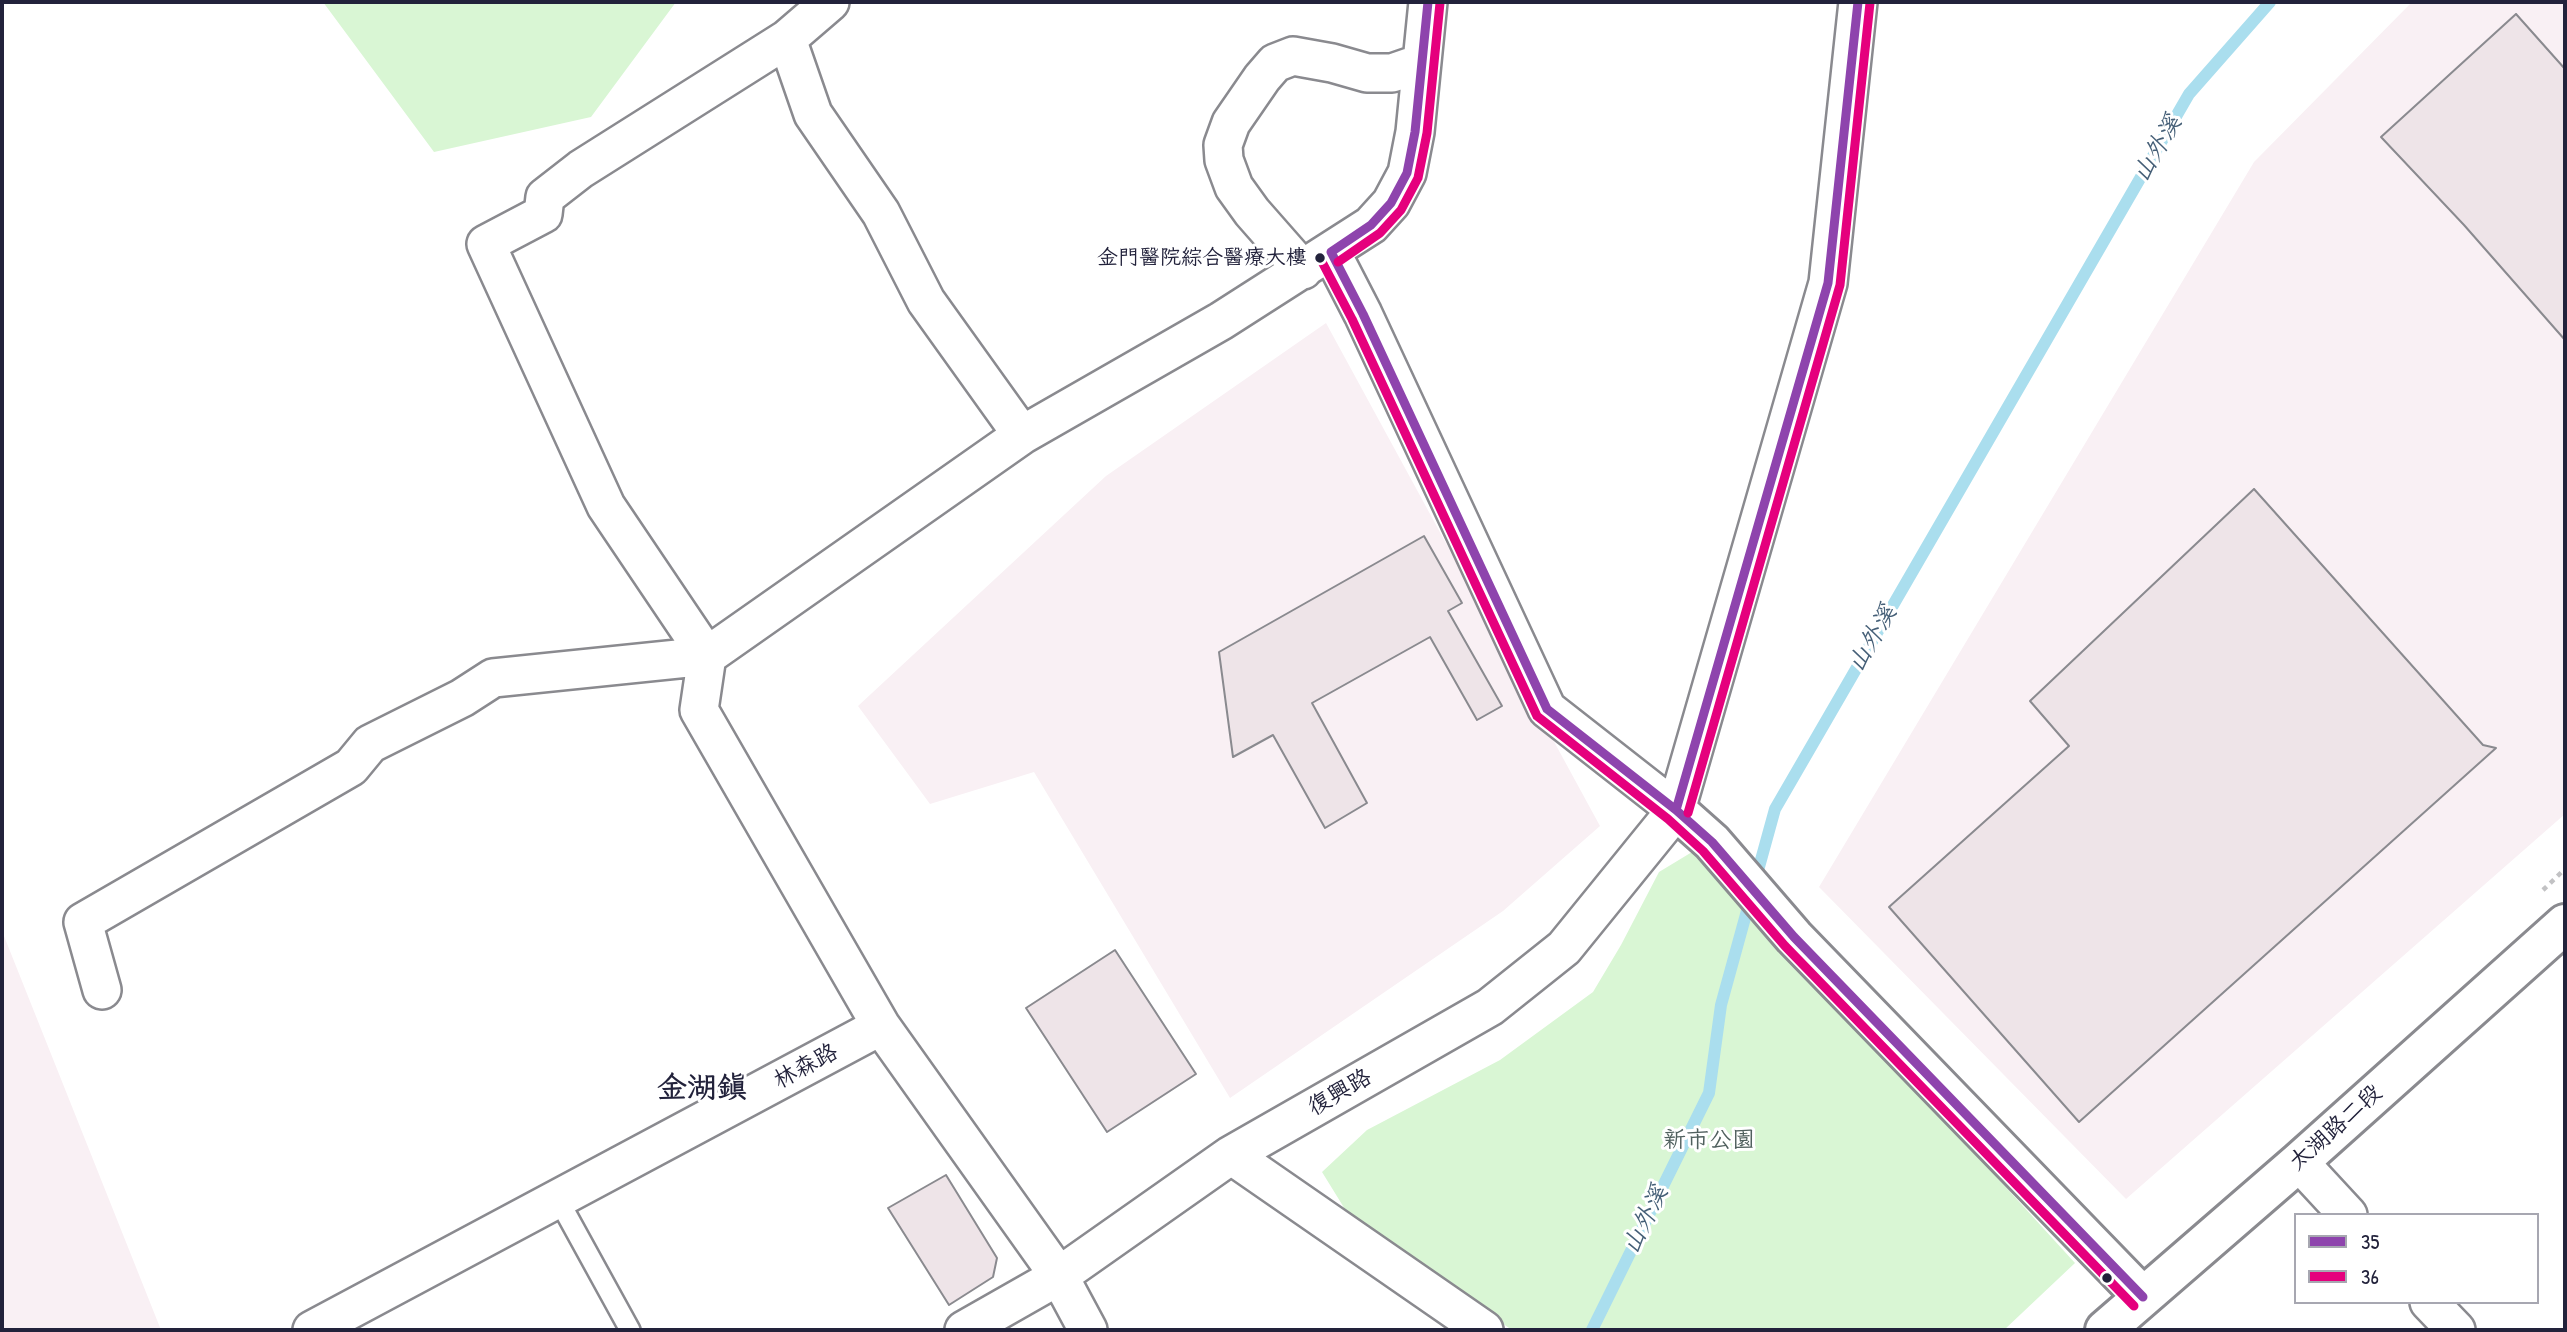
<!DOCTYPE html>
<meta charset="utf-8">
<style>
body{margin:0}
#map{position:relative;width:2567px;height:1332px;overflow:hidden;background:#fff;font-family:"Patrick Hand",sans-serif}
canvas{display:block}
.frame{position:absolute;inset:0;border:4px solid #22223b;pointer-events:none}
.legend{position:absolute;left:2294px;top:1213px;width:245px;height:91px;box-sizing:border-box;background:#fff;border:2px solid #a7a7b1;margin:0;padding:9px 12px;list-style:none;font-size:21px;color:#22223b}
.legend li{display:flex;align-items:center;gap:14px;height:35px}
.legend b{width:35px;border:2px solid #a7a7b1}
</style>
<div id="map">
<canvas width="2567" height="1332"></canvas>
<div class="frame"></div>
<ul class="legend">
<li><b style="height:9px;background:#8e44ad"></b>35</li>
<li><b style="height:9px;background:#e5007d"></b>36</li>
</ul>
</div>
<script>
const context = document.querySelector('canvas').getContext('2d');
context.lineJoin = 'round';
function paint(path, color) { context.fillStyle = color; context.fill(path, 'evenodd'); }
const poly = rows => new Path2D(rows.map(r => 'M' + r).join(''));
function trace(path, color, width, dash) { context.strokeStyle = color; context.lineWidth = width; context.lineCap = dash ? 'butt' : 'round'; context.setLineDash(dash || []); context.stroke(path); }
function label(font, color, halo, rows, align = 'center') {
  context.font = font + ' "Patrick Hand","LXGW WenKai TC",sans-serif'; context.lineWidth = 6; context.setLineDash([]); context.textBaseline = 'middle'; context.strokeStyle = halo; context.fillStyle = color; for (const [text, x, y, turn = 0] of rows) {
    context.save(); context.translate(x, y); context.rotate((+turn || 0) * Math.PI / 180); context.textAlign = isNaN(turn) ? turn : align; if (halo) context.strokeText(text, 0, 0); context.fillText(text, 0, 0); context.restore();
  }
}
const built = poly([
 [2412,2,2565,2,2565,814,2126,1199,1819,887,2254,162],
 [1326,323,1600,826,1503,911,1230,1098,1034,772,930,804,858,706,1106,476],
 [2,931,161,1330,2,1330]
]);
const green = poly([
 [323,2,676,2,591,117,434,152],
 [1697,849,2075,1263,2004,1330,1512,1330,1351,1219,1322,1172,1367,1130,1500,1060,1593,992,1621,945,1659,872]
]);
const stream = poly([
 [1592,1330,1709,1093,1721,1005,1775,809,2189,94,2270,2]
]);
const building = poly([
 [2516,14,2565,69,2565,340,2464,225,2381,137,2516,14],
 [2254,489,2483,745,2496,748,2079,1122,1889,907,2069,746,2030,701,2254,489],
 [1424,536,1462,603,1448,611,1502,706,1477,720,1430,637,1312,703,1367,803,1325,828,1273,735,1233,757,1219,652,1424,536],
 [1115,950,1196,1074,1107,1132,1026,1008,1115,950],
 [946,1175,997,1258,993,1277,949,1305,888,1208,946,1175]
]);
const path = poly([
 [2543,890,2565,869]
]);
const lane = poly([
 [558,1199,630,1330]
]);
const street = poly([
 [830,2,787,39,581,169,545,197,543,214,486,244,606,506,707,656,699,710,881,1026,1059,1276,1088,1330],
 [787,39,813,114,881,213,926,301,1022,435],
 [1331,252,1363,314,1547,709,1676,810],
 [1303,270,1252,212,1234,187,1224,160,1223,145,1231,123,1262,78,1275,63,1293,56,1332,63,1367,73,1392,73,1421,63],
 [102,990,83,922,351,767,370,744,462,698,493,678,707,656,1022,435,1221,321,1371,225,1391,203,1407,173,1415,132,1428,2],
 [1231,1155,1484,1330],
 [2299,1162,2348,1215],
 [2429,1302,2456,1330],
 [312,1330,881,1026],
 [964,1330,1059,1276,1231,1155,1490,1007,1564,948,1676,810,1828,283,1858,2]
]);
const secondary = poly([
 [1676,810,1712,842,1794,937,2143,1297],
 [2105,1330,2299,1162,2565,924]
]);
const bus1 = poly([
 [1331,252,1363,314,1547,709,1676,810,1712,842,1794,937,2143,1297],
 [1331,252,1371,225,1391,203,1407,173,1415,132,1428,2],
 [1676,810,1828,283,1858,2]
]);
const bus2 = poly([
 [1320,258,1352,319,1537,716,1668,819,1703,851,1785,946,2134,1306],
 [1338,262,1380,233,1401,210,1418,178,1427,133,1440,3],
 [1688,813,1840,285,1870,3]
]);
const markers = [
 [1320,258,6,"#22223b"],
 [2107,1278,6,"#22223b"]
];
const busNames = [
 ["金門醫院綜合醫療大樓",1307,258]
];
const streetNames = [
 ["林森路",806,1067,-28],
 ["復興路",1340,1093,-30],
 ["太湖路二段",2336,1128,-42]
];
const parkNames = [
 ["新市公園",1709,1141]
];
const waterNames = [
 ["山外溪",2158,149,-60],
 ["山外溪",1873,639,-60],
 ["山外溪",1646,1220,-64]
];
const districtNames = [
 ["金湖鎮",702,1089]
];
paint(built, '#f9f0f4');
paint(green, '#d9f6d4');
trace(stream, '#aadeee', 12);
paint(building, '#eee4e8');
trace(building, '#8a8a8f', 2);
trace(lane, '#8a8a8f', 24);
trace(street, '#8a8a8f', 42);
trace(secondary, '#8a8a8f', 44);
trace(path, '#c2c2c4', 4.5, [5, 5]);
trace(lane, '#fff', 19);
trace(street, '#fff', 37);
trace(secondary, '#fff', 38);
trace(bus1, '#8e44ad', 9);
trace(bus2, '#e5007d', 9);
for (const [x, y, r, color] of markers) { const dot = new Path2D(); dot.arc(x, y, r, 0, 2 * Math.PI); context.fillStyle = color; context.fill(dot); trace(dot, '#fff', 2.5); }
label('21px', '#22223b', '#fff', busNames, 'right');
label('23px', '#22223b', '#fff', streetNames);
label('23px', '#50605e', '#fff', parkNames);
label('italic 24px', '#455f77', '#fff', waterNames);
label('bold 30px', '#22223b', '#fff', districtNames);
</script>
